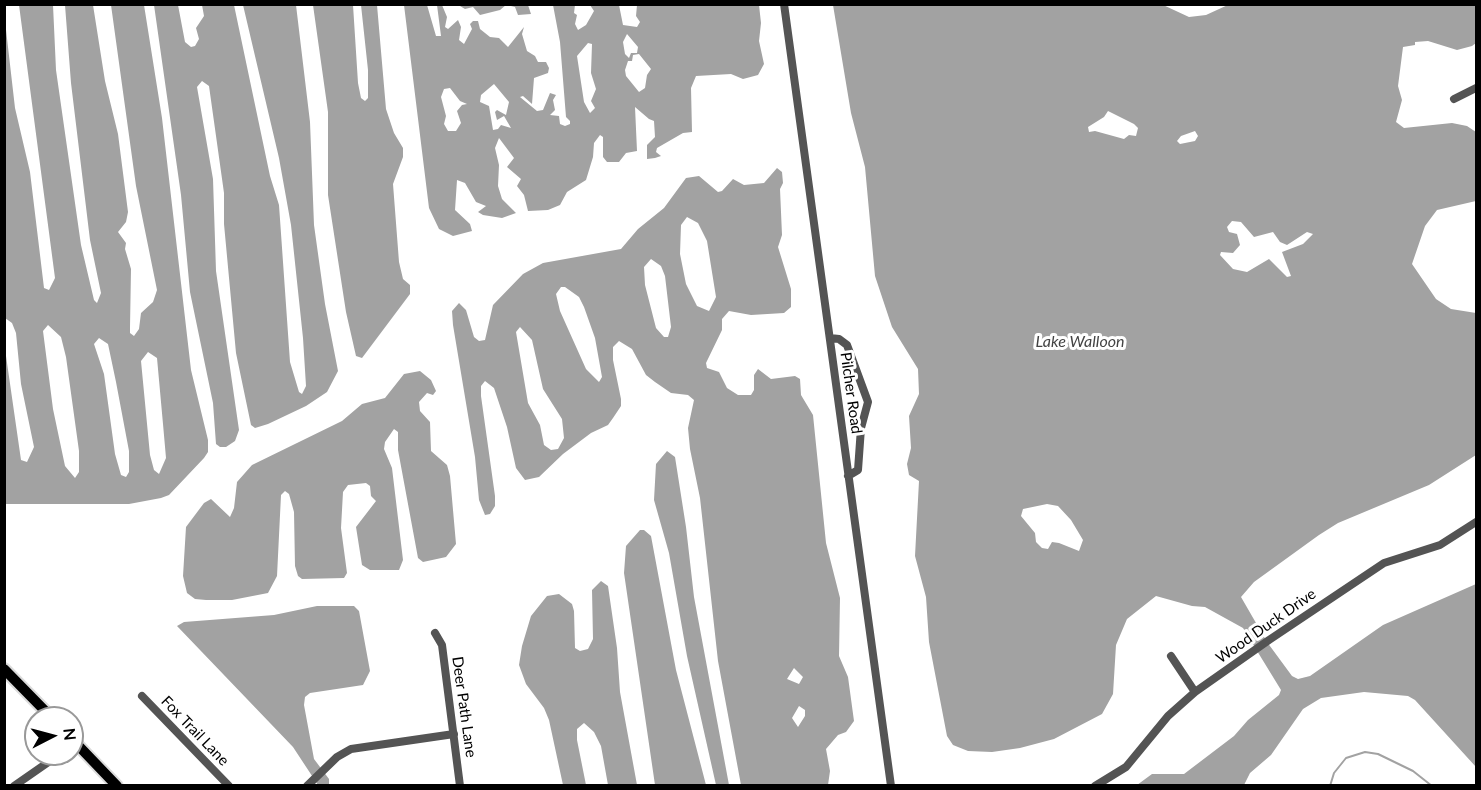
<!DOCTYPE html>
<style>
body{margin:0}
#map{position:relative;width:1481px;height:790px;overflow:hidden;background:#fff;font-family:Lato,sans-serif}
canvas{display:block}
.frame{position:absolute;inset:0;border:6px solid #000;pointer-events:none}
.north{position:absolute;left:24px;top:706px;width:60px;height:60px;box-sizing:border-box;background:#fff;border:2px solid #999;border-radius:50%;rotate:84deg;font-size:16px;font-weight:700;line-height:24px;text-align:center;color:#000}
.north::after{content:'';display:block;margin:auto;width:21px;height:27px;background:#000;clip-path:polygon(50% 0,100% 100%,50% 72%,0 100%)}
</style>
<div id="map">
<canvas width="1481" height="790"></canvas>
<div class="frame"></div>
<div class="north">N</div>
</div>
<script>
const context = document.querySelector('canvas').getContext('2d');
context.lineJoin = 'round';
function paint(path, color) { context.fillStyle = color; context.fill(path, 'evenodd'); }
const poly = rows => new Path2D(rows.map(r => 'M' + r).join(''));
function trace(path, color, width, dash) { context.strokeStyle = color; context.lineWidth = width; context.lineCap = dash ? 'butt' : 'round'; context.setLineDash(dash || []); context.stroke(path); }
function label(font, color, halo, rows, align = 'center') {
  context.font = font + ' Lato,sans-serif'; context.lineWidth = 6; context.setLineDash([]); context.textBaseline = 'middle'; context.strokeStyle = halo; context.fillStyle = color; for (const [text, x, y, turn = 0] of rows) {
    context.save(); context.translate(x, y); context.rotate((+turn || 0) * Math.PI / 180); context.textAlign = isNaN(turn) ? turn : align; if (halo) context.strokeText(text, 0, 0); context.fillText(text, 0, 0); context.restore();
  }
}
const water = poly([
 [1161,4,1189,17,1206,15,1230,4,1476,5,1476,43,1472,46,1457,50,1428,41,1415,42,1415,45,1403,47,1398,86,1402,100,1396,122,1404,128,1452,123,1467,126,1476,132,1476,201,1437,210,1425,226,1412,264,1436,299,1451,309,1476,313,1476,455,1429,485,1338,523,1319,535,1254,582,1241,597,1267,642,1292,676,1298,679,1310,676,1383,625,1476,584,1476,767,1415,700,1408,696,1364,692,1321,698,1303,709,1271,755,1250,773,1244,785,1137,785,1152,774,1184,774,1234,736,1248,720,1279,695,1281,690,1243,628,1205,607,1192,606,1156,596,1127,619,1116,645,1113,694,1102,714,1054,739,1020,748,992,752,968,751,953,745,947,736,929,642,926,597,915,556,919,481,909,475,907,464,911,448,909,416,919,394,918,369,892,327,875,276,865,167,851,113,833,5],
 [1108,111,1134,124,1138,128,1136,136,1129,135,1124,139,1095,131,1089,132,1088,127,1104,117],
 [1195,131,1198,136,1195,141,1180,144,1177,141,1181,136],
 [1232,221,1241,222,1254,237,1273,232,1280,242,1287,245,1307,232,1313,234,1303,244,1282,252,1291,276,1287,277,1269,259,1247,272,1233,269,1220,255,1221,252,1233,253,1240,245,1237,234,1229,232,1227,227],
 [1047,504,1058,506,1071,520,1083,540,1079,551,1059,543,1052,542,1048,549,1042,548,1036,542,1035,533,1021,516,1023,509],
 [19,5,53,5,56,70,81,245,94,300,97,303,101,293,90,240,71,83,65,5,93,5,105,81,118,134,128,212,126,222,118,232,126,243,125,249,131,269,130,327,130,333,134,336,139,329,141,313,153,302,157,290,136,186,111,5,144,5,162,118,191,370,208,440,208,452,204,458,169,495,161,498,129,504,5,504,5,349,21,460,27,462,34,447,21,384,16,333,12,323,5,318,5,21,15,108,30,172,44,288,49,290,55,278],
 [48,325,61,337,66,357,79,451,79,472,75,478,65,466,53,409,43,331],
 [99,338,108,344,116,382,129,451,129,472,126,477,121,475,115,454,104,374,94,344],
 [148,352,157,358,163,424,166,458,159,474,154,470,150,455,141,361],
 [154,5,178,5,185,42,191,47,195,46,199,39,196,28,204,16,202,5,234,5,270,176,279,205,290,362,299,392,302,394,306,386,303,338,291,225,279,158,243,5,296,5,310,122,314,225,325,304,338,371,327,392,306,406,268,424,255,428,251,425,236,353,224,224,224,193,209,86,202,81,197,87,213,179,216,271,239,430,235,441,226,447,220,447,216,444,213,403,190,292,181,195],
 [313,5,353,5,358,83,361,98,365,101,368,98,368,70,361,5,377,5,386,109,394,133,403,148,403,157,393,184,399,262,403,279,410,285,410,294,362,358,356,356,346,312,328,195,328,112],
 [404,5,427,5,436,36,441,36,437,5,442,5,447,17,445,27,448,29,458,20,461,27,459,40,464,44,472,29,470,24,473,21,478,21,480,29,490,37,499,38,508,47,524,27,522,34,527,51,535,56,538,62,546,62,549,68,548,73,534,78,532,104,523,96,520,97,537,111,543,110,550,93,556,95,553,100,555,110,550,115,559,116,560,124,565,126,570,124,570,121,566,117,560,42,553,5,575,5,574,13,577,15,575,24,578,30,586,25,594,11,590,5,619,5,623,25,637,27,640,22,636,16,637,5,759,5,761,23,759,41,764,64,758,75,743,79,731,74,696,76,691,88,692,132,683,133,657,148,656,152,661,156,655,158,647,159,647,145,655,137,654,121,649,119,635,107,637,151,626,153,619,162,607,162,603,157,603,137,600,135,594,143,593,157,586,180,567,192,560,205,548,210,528,211,524,195,517,186,521,179,507,167,514,158,499,138,495,148,499,165,498,186,502,199,516,213,502,218,483,215,478,212,486,206,476,202,465,183,457,180,455,210,470,224,472,231,453,236,439,229,429,208],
 [627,34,638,47,637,53,631,53,629,58,625,54,623,42],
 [588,43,592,44,591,73,596,89,591,101,595,108,590,113,584,102,577,56],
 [639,54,651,69,647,75,645,88,639,92,626,76,625,70,628,61,632,61,633,55],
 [494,84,509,102,506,115,497,110,495,112,497,120,504,116,511,128,501,125,498,129,493,130,489,106,480,102,481,95],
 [450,88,460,101,467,104,462,105,457,111,461,123,456,131,448,131,444,124,446,116,441,97,444,89],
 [461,5,461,4,506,5,500,10,480,15,473,7,465,9,460,6],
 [507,5,528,5,531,14,518,15,515,7],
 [777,168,782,172,783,183,780,189,782,235,778,247,791,289,791,307,784,313,751,315,729,311,722,319,722,330,706,363,707,368,719,372,727,388,738,395,751,395,754,390,754,375,758,369,771,379,795,376,800,379,801,395,813,415,826,543,840,598,839,656,848,677,854,721,846,732,838,735,826,749,830,771,828,785,741,785,718,661,700,498,690,449,688,428,694,400,688,395,671,393,655,382,646,375,632,349,619,341,613,347,613,360,621,399,621,406,613,418,608,425,591,433,563,454,539,477,525,480,516,468,507,427,494,388,485,381,481,386,481,396,495,496,495,506,490,514,485,515,479,500,475,457,453,325,452,311,459,303,466,310,474,337,479,341,485,340,493,305,523,274,543,263,621,249,638,229,664,208,686,178,699,176,718,192,722,191,733,179,744,185,764,183],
 [687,217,698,223,707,241,716,297,709,311,697,306,686,284,680,254,681,225],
 [651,259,661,266,665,276,671,327,668,337,664,337,656,328,645,285,644,267],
 [561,287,565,287,579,297,584,307,595,338,602,377,599,382,586,369,560,311,556,294],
 [520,327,532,340,543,389,562,419,564,438,558,449,551,450,544,445,540,425,528,403,516,332],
 [794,668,803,677,799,684,787,679],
 [799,706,805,710,805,716,798,727,792,718],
 [420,371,431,380,436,391,433,395,427,393,419,402,420,411,430,422,431,451,447,465,450,476,456,544,446,557,423,562,418,558,398,450,398,432,394,429,385,442,384,449,392,468,403,560,399,570,370,570,362,565,356,527,376,501,371,496,370,486,366,483,348,485,343,492,341,528,347,573,344,578,302,579,298,576,295,566,294,512,289,494,285,491,281,495,277,576,268,593,232,600,206,600,195,599,187,593,183,576,186,527,204,503,211,499,230,517,234,508,237,482,252,465,342,421,362,404,385,398,404,374],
 [667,451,675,457,686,527,694,597,729,785,716,785,687,656,669,553,654,500,656,464],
 [640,530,644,530,651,536,676,670,706,785,655,785,624,573,626,546],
 [601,581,608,586,617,648,620,692,637,785,608,785,601,746,594,732,584,723,577,729,577,740,586,785,563,785,549,720,544,708,526,684,519,665,522,646,531,616,547,596,559,594,572,604,574,611,575,648,580,651,588,649,593,639,592,590],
 [317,606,354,606,359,611,370,671,363,685,310,693,305,697,304,705,314,759,329,779,329,785,318,785,293,747,177,626,184,622,274,615]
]);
const stream = poly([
 [1330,786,1334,773,1346,758,1365,752,1378,754,1413,771,1432,786]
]);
const minor = poly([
 [784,4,891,786],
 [1454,99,1476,88],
 [830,338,839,339,847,345,868,402,861,428,858,470,848,476],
 [435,633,442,645,460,786],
 [1171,656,1195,692],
 [142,696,229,786],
 [14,786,60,754],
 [307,786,337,757,351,749,454,734],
 [1095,786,1126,767,1168,716,1195,692,1269,640,1384,563,1440,545,1476,522]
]);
const major = poly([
 [4,669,52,718],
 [72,739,117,786]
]);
const streetNames = [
 ["Pilcher Road",851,393,82],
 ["Wood Duck Drive",1266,626,-35],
 ["Deer Path Lane",464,707,82],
 ["Fox Trail Lane",195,731,46]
];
const waterNames = [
 ["Lake Walloon",1080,342]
];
paint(water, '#a2a2a2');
trace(stream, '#a2a2a2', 2);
trace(major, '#dbdbdb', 14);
trace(minor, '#545454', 8);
trace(major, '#000', 10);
label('15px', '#000', '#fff', streetNames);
label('italic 16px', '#434343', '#fff', waterNames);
</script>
